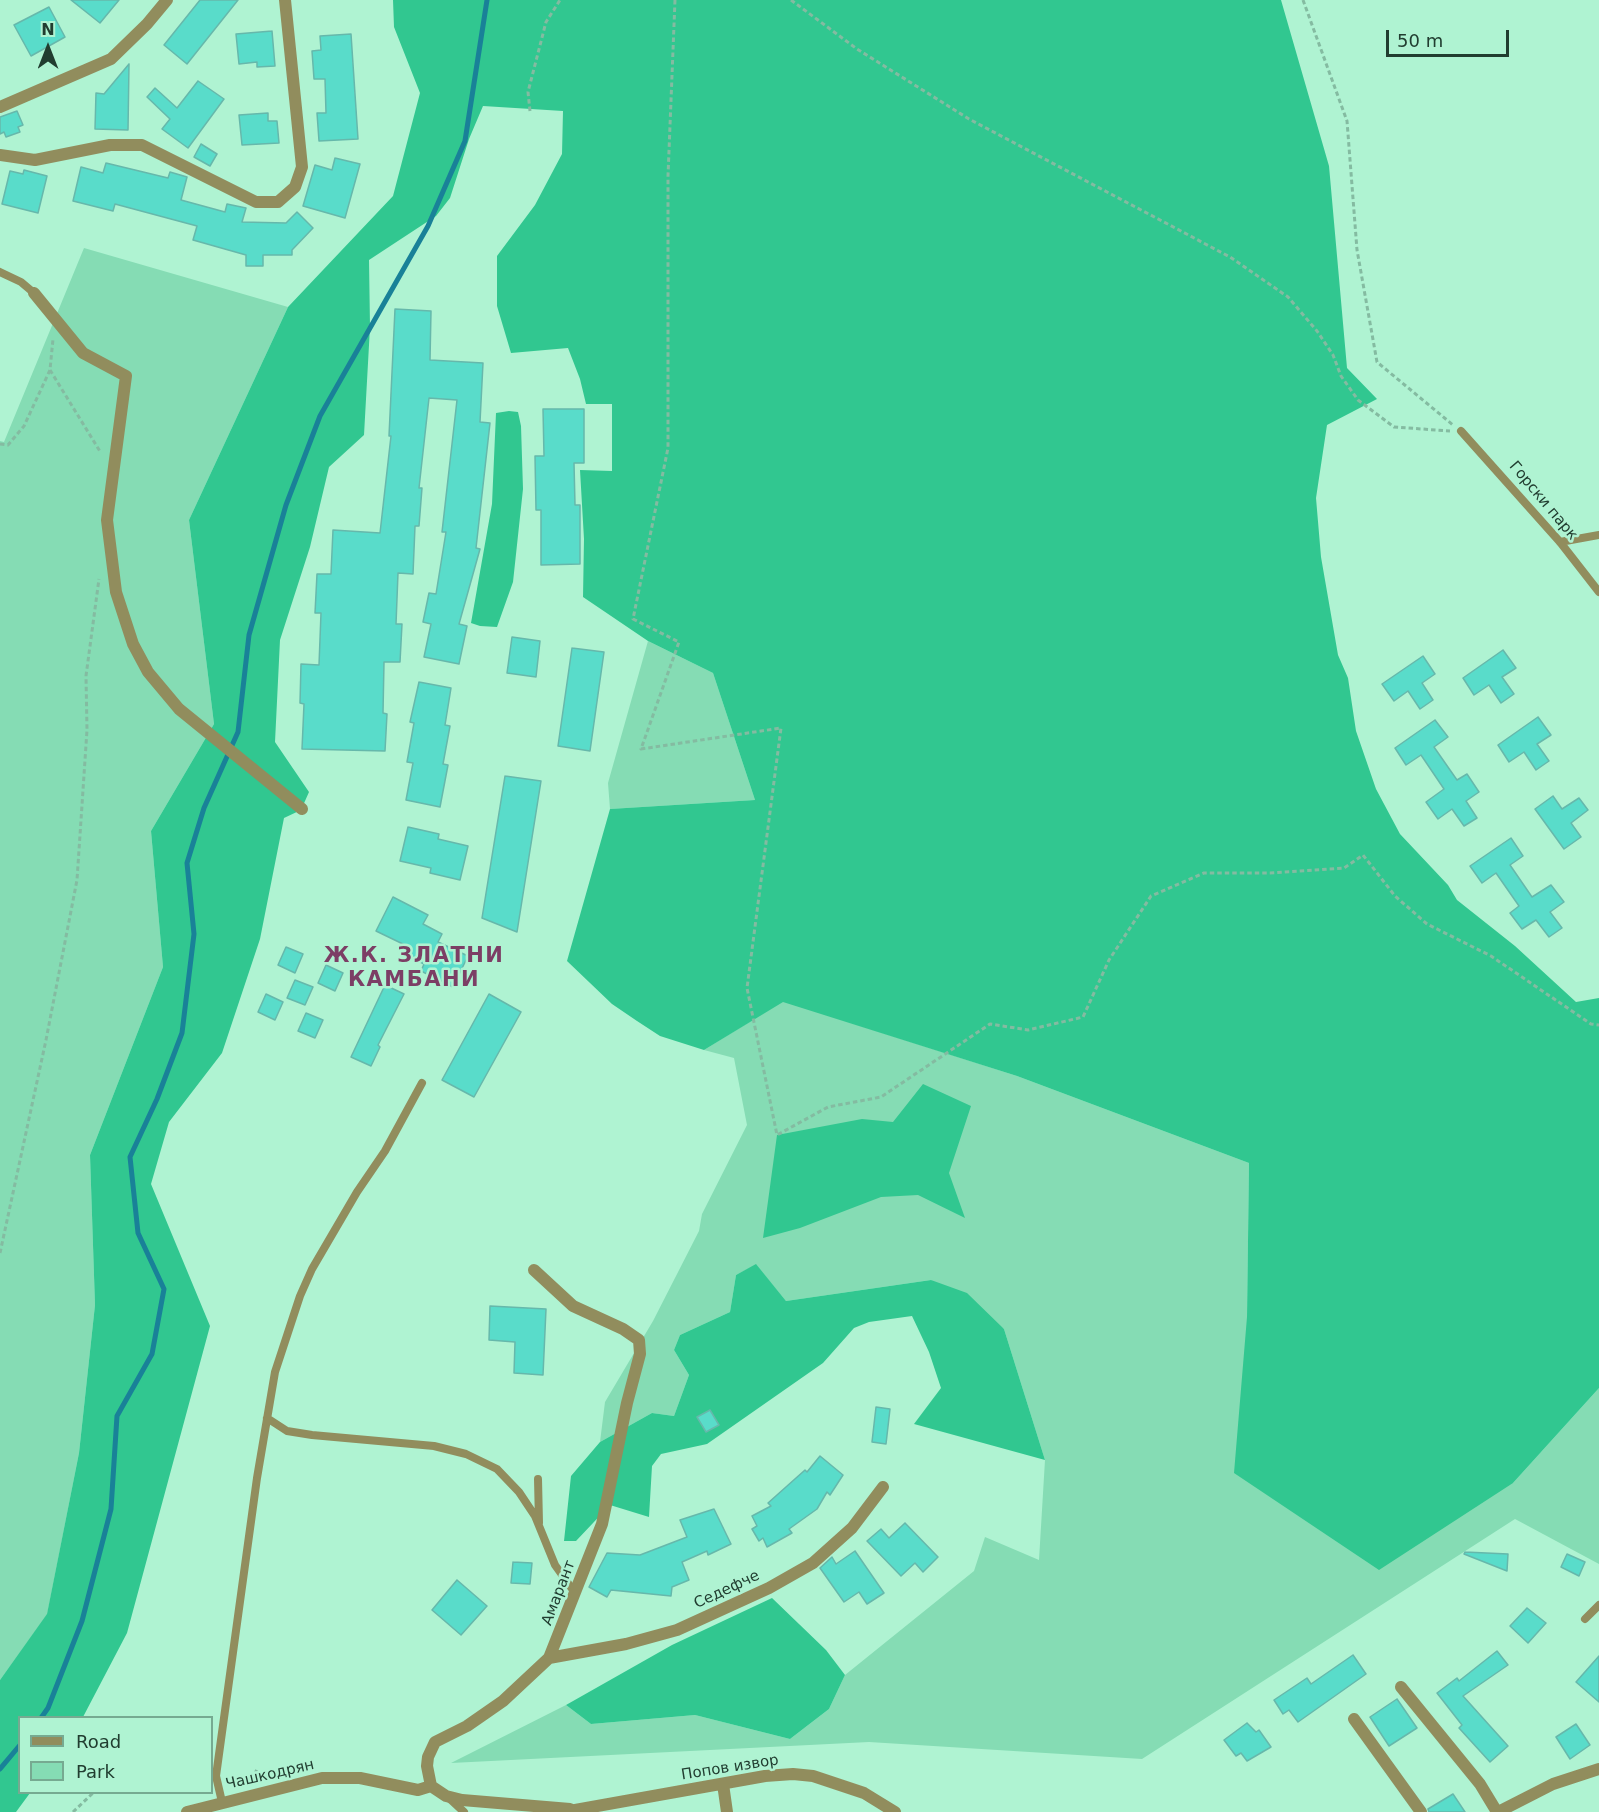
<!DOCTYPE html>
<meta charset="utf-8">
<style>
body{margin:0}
#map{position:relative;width:1599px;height:1812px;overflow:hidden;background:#aff3d2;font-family:"DejaVu Sans",sans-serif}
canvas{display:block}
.legend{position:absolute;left:18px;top:1716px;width:195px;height:78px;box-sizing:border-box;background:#aff3d2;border:2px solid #76aa91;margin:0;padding:8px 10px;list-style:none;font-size:18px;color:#213d30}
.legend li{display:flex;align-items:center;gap:12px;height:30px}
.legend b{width:30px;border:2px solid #76aa91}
.north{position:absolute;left:18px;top:18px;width:60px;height:60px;-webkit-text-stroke:4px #aff3d2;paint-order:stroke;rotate:0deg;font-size:16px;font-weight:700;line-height:24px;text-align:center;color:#213d30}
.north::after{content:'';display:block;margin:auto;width:21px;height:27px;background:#213d30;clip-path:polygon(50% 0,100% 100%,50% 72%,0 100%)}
.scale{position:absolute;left:1386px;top:30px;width:123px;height:27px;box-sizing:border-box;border:3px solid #213d30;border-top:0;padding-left:8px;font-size:18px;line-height:21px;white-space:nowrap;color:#213d30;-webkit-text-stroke:4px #aff3d2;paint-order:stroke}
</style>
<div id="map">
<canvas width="1599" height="1812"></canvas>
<ul class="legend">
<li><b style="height:8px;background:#918d5d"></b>Road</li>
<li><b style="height:16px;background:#85dcb4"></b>Park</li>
</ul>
<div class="north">N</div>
<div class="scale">50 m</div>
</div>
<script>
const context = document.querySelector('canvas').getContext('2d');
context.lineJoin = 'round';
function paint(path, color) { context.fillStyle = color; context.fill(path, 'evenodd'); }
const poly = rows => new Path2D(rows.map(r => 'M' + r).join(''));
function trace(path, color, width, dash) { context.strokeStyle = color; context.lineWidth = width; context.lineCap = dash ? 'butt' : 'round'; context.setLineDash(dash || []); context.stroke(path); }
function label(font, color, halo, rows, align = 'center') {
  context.font = font + ' "DejaVu Sans",sans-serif'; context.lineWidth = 5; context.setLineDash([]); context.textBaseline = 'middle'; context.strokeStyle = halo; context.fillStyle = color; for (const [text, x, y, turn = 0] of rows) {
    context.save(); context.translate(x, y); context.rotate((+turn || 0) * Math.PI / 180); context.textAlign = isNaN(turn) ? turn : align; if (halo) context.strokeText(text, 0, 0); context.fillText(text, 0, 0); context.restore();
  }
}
const green = poly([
 [84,248,288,307,189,520,214,724,151,831,163,967,90,1155,95,1305,79,1453,47,1615,0,1680,0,441,4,442],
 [648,641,713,673,755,800,610,809,608,783],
 [783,1001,1017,1076,1249,1163,1247,1317,1513,1483,1599,1388,1599,1564,1515,1519,1142,1759,869,1742,451,1763,566,1705,591,1724,695,1715,790,1739,829,1709,845,1675,974,1571,985,1537,1039,1560,1045,1460,1004,1329,931,1280,786,1301,756,1265,736,1275,730,1312,680,1335,674,1350,689,1375,674,1416,652,1413,600,1442,605,1402,653,1321,699,1231,702,1214,747,1125,734,1058,704,1050]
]);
const forest = poly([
 [393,0,1281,0,1329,166,1347,368,1377,399,1327,425,1316,498,1321,557,1338,655,1348,678,1356,731,1376,789,1400,834,1448,885,1457,900,1515,946,1576,1002,1599,998,1599,1388,1513,1483,1379,1570,1234,1473,1247,1317,1249,1163,1017,1076,783,1002,704,1050,660,1036,637,1021,612,1004,567,961,610,809,755,800,713,673,648,641,583,597,584,539,580,470,612,471,612,404,586,404,580,379,568,348,511,353,497,306,497,256,535,205,562,154,563,111,483,106,469,139,450,198,436,216,369,260,370,327,364,435,329,467,310,547,280,640,275,742,309,792,301,810,284,818,260,939,222,1053,169,1122,151,1184,210,1326,127,1633,83,1717,20,1718,20,1792,30,1793,16,1812,0,1812,0,1680,47,1614,79,1453,95,1305,90,1155,163,967,151,831,214,724,189,520,288,307,393,196,420,93,394,27],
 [509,411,518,412,521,426,523,489,513,582,497,627,480,626,471,623,492,504,496,413],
 [923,1084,971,1106,949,1173,965,1218,918,1195,881,1197,800,1228,763,1238,777,1135,862,1119,893,1122],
 [756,1264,786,1301,931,1280,967,1293,1004,1329,1045,1460,914,1424,941,1388,929,1352,912,1316,869,1322,854,1328,823,1363,707,1444,661,1454,652,1466,649,1517,610,1505,576,1541,564,1541,571,1476,600,1442,652,1413,674,1416,689,1375,674,1350,680,1335,730,1312,736,1275],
 [772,1598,826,1650,845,1675,829,1709,790,1739,695,1715,591,1724,566,1705,672,1645]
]);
const stream = poly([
 [41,1718,48,1708,82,1621,111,1509,117,1416,152,1354,164,1289,138,1233,130,1157,157,1099,182,1033,194,934,187,863,204,808,238,732,249,635,286,505,320,416,428,226,465,141,487,0],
 [0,1769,20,1745]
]);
const building = poly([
 [71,0,119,0,100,23,71,0],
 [200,0,238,0,187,64,164,45,200,0],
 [49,7,65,37,31,56,14,25,49,7],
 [272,31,275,66,257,67,257,62,239,64,236,34,272,31],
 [351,34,358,139,319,141,317,113,326,113,325,79,314,79,312,51,321,50,320,36,351,34],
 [129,64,128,130,95,129,96,93,104,94,129,64],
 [198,81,224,99,188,148,162,129,170,119,147,97,155,88,177,108,198,81],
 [17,111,23,125,18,127,20,132,6,137,4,132,0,134,0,117,17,111],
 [268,113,268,121,277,121,279,143,242,145,239,115,268,113],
 [201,144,217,154,210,166,194,157,201,144],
 [335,158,360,164,345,218,303,206,315,165,332,170,335,158],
 [106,163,168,178,170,172,187,177,181,200,225,212,227,204,246,208,242,222,286,223,297,212,313,228,292,250,292,255,263,255,263,266,246,266,246,255,193,240,197,226,115,204,113,211,73,201,81,167,103,173,106,163],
 [24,170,47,176,38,213,2,204,10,171,23,174,24,170],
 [395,309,431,311,430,360,483,363,480,422,490,423,476,548,480,549,459,624,467,626,459,664,424,657,431,624,423,622,429,593,436,594,446,532,442,532,457,400,429,398,419,488,422,488,419,526,415,526,413,574,398,573,396,624,402,624,400,662,384,662,383,713,387,714,385,751,302,749,304,704,300,703,301,664,319,665,321,613,315,613,317,574,331,574,333,530,380,533,391,436,389,436,395,309],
 [543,409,584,409,584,463,574,463,575,505,580,505,580,564,541,565,541,510,536,510,535,456,544,456,543,409],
 [512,637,540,641,536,677,507,673,512,637],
 [572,648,604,652,590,751,558,746,572,648],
 [1503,650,1516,668,1502,677,1514,694,1501,703,1489,685,1474,695,1463,678,1503,650],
 [1423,656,1435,674,1422,683,1433,700,1420,709,1408,691,1394,701,1382,684,1423,656],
 [419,682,451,688,445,725,450,726,443,764,448,765,440,807,406,800,413,763,407,762,414,723,410,722,419,682],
 [1538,717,1551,735,1537,744,1549,761,1536,770,1524,752,1509,762,1498,745,1538,717],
 [1435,720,1448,737,1434,747,1457,780,1467,774,1479,792,1466,801,1477,818,1464,826,1452,809,1438,819,1426,802,1444,789,1421,755,1406,765,1395,748,1435,720],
 [505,776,541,781,517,932,482,918,505,776],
 [1553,796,1562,809,1579,798,1588,810,1571,823,1581,837,1564,849,1535,809,1553,796],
 [408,827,439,834,438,839,468,846,460,880,430,873,431,868,400,861,408,827],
 [1511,838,1523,856,1510,865,1532,897,1551,885,1564,902,1550,912,1562,928,1549,937,1536,920,1522,929,1510,913,1519,906,1496,873,1482,883,1470,866,1511,838],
 [393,897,428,915,423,924,442,934,438,942,468,956,453,987,421,971,424,964,401,952,405,945,376,931,393,897],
 [286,947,303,954,295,973,278,965,286,947],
 [326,965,343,973,335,991,318,983,326,965],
 [295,980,313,987,305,1005,287,998,295,980],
 [385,985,404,994,378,1045,380,1047,371,1066,351,1057,385,985],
 [266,994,283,1002,275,1020,258,1012,266,994],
 [489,994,521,1012,474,1097,442,1080,489,994],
 [306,1013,323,1020,315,1038,298,1031,306,1013],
 [490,1306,546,1309,543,1375,514,1373,515,1342,489,1340,490,1306],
 [876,1407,890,1409,886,1444,872,1442,876,1407],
 [710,1410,719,1425,706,1432,697,1417,710,1410],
 [820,1456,843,1475,830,1495,827,1492,817,1509,789,1529,792,1533,767,1547,763,1538,759,1541,752,1529,757,1526,752,1516,771,1506,768,1503,805,1470,807,1472,820,1456],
 [714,1509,731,1544,708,1555,707,1551,682,1562,689,1580,672,1587,671,1596,611,1590,607,1597,589,1587,607,1553,640,1555,687,1537,680,1520,714,1509],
 [905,1523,938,1557,923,1572,915,1563,901,1576,867,1541,881,1529,889,1538,905,1523],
 [855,1551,884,1593,867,1604,859,1592,844,1602,820,1568,832,1557,836,1564,855,1551],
 [1465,1552,1508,1554,1507,1571,1464,1554,1465,1552],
 [1567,1554,1585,1562,1579,1576,1561,1567,1567,1554],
 [513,1562,532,1563,530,1584,511,1583,513,1562],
 [457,1580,487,1606,461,1635,432,1610,457,1580],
 [1527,1608,1546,1623,1528,1643,1510,1626,1527,1608],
 [1497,1651,1508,1665,1463,1696,1508,1746,1490,1762,1459,1728,1462,1725,1437,1693,1457,1678,1459,1681,1497,1651],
 [1353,1655,1366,1674,1298,1722,1289,1710,1283,1714,1274,1700,1307,1678,1311,1684,1353,1655],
 [1599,1656,1599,1702,1576,1682,1599,1656],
 [1397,1699,1417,1728,1389,1746,1370,1717,1397,1699],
 [1247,1723,1256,1732,1259,1730,1271,1747,1247,1761,1241,1753,1236,1756,1224,1740,1247,1723],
 [1576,1724,1590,1745,1570,1759,1556,1737,1576,1724],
 [1453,1794,1465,1812,1429,1812,1428,1809,1453,1794]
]);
const path = poly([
 [675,0,668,176,668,448,633,619,679,642,641,749,781,728,747,988,777,1135,828,1107,881,1097,990,1024,1028,1030,1083,1017,1109,960,1151,896,1204,873,1270,873,1344,868,1363,855,1395,896,1427,924,1491,956,1591,1024,1599,1025],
 [791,0,857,49,969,119,1230,257,1288,297,1317,331,1333,355,1341,376,1358,400,1394,427,1450,431],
 [1303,0,1347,121,1357,250,1377,362,1453,425],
 [530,111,528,92,546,22,560,0],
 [50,370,101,453],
 [0,444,8,445,24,426,50,370,53,339],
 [0,1253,46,1040,77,880,87,730,86,676,99,579],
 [252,1781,257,1769],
 [73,1812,94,1792]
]);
const service = poly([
 [0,272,21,282,34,293],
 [1461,431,1560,542,1599,592],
 [1560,542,1599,535],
 [267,1418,287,1431,312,1435,434,1446,466,1454,497,1469,519,1492,535,1516,555,1565,575,1593],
 [538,1479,539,1523],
 [1585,1619,1599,1605],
 [449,1798,464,1812],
 [222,1802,216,1776,257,1478,275,1372,300,1296,312,1269,357,1192,385,1151,422,1083]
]);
const minor = poly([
 [0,107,111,59,147,24,167,0],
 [0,155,35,160,110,145,142,145,256,202,278,202,295,187,302,167,285,0],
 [34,293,83,353,126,376,107,520,116,592,133,644,148,672,179,709,302,809],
 [534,1270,573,1306,623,1329,639,1340,640,1354,627,1403,602,1524,549,1658,503,1701,467,1726,435,1742,428,1757,427,1766,431,1786,446,1796,462,1800,570,1809],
 [549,1658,626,1644,677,1630,769,1588,813,1563,852,1528,883,1487],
 [1401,1687,1480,1784,1497,1812],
 [1354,1719,1421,1812],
 [723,1784,727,1812],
 [187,1812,322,1778,360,1778,418,1790,431,1786],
 [564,1812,765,1776,793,1774,813,1776,864,1793,895,1812],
 [1498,1812,1553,1784,1599,1769]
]);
const streetNames = [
 ["Горски парк",1543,501,50],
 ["Седефче",727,1590,-25],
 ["Амарант",559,1593,-69],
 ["Попов извор",730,1768,-9],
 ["Чашкодрян",270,1775,-13]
];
const districtNames = [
 ["Ж.К. ЗЛАТНИ",414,957],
 ["КАМБАНИ",414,981]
];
paint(green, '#85dcb4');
paint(forest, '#31c790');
trace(stream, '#198198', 5);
paint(building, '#59dcca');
trace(building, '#66b8ab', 1.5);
trace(path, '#84bba1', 3, [4.5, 3]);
trace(service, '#918d5d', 8);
trace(minor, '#918d5d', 12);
label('15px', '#213d30', '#aff3d2', streetNames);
context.letterSpacing = '1.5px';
label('bold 21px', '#7c3e65', '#aff3d2', districtNames);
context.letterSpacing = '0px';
</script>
